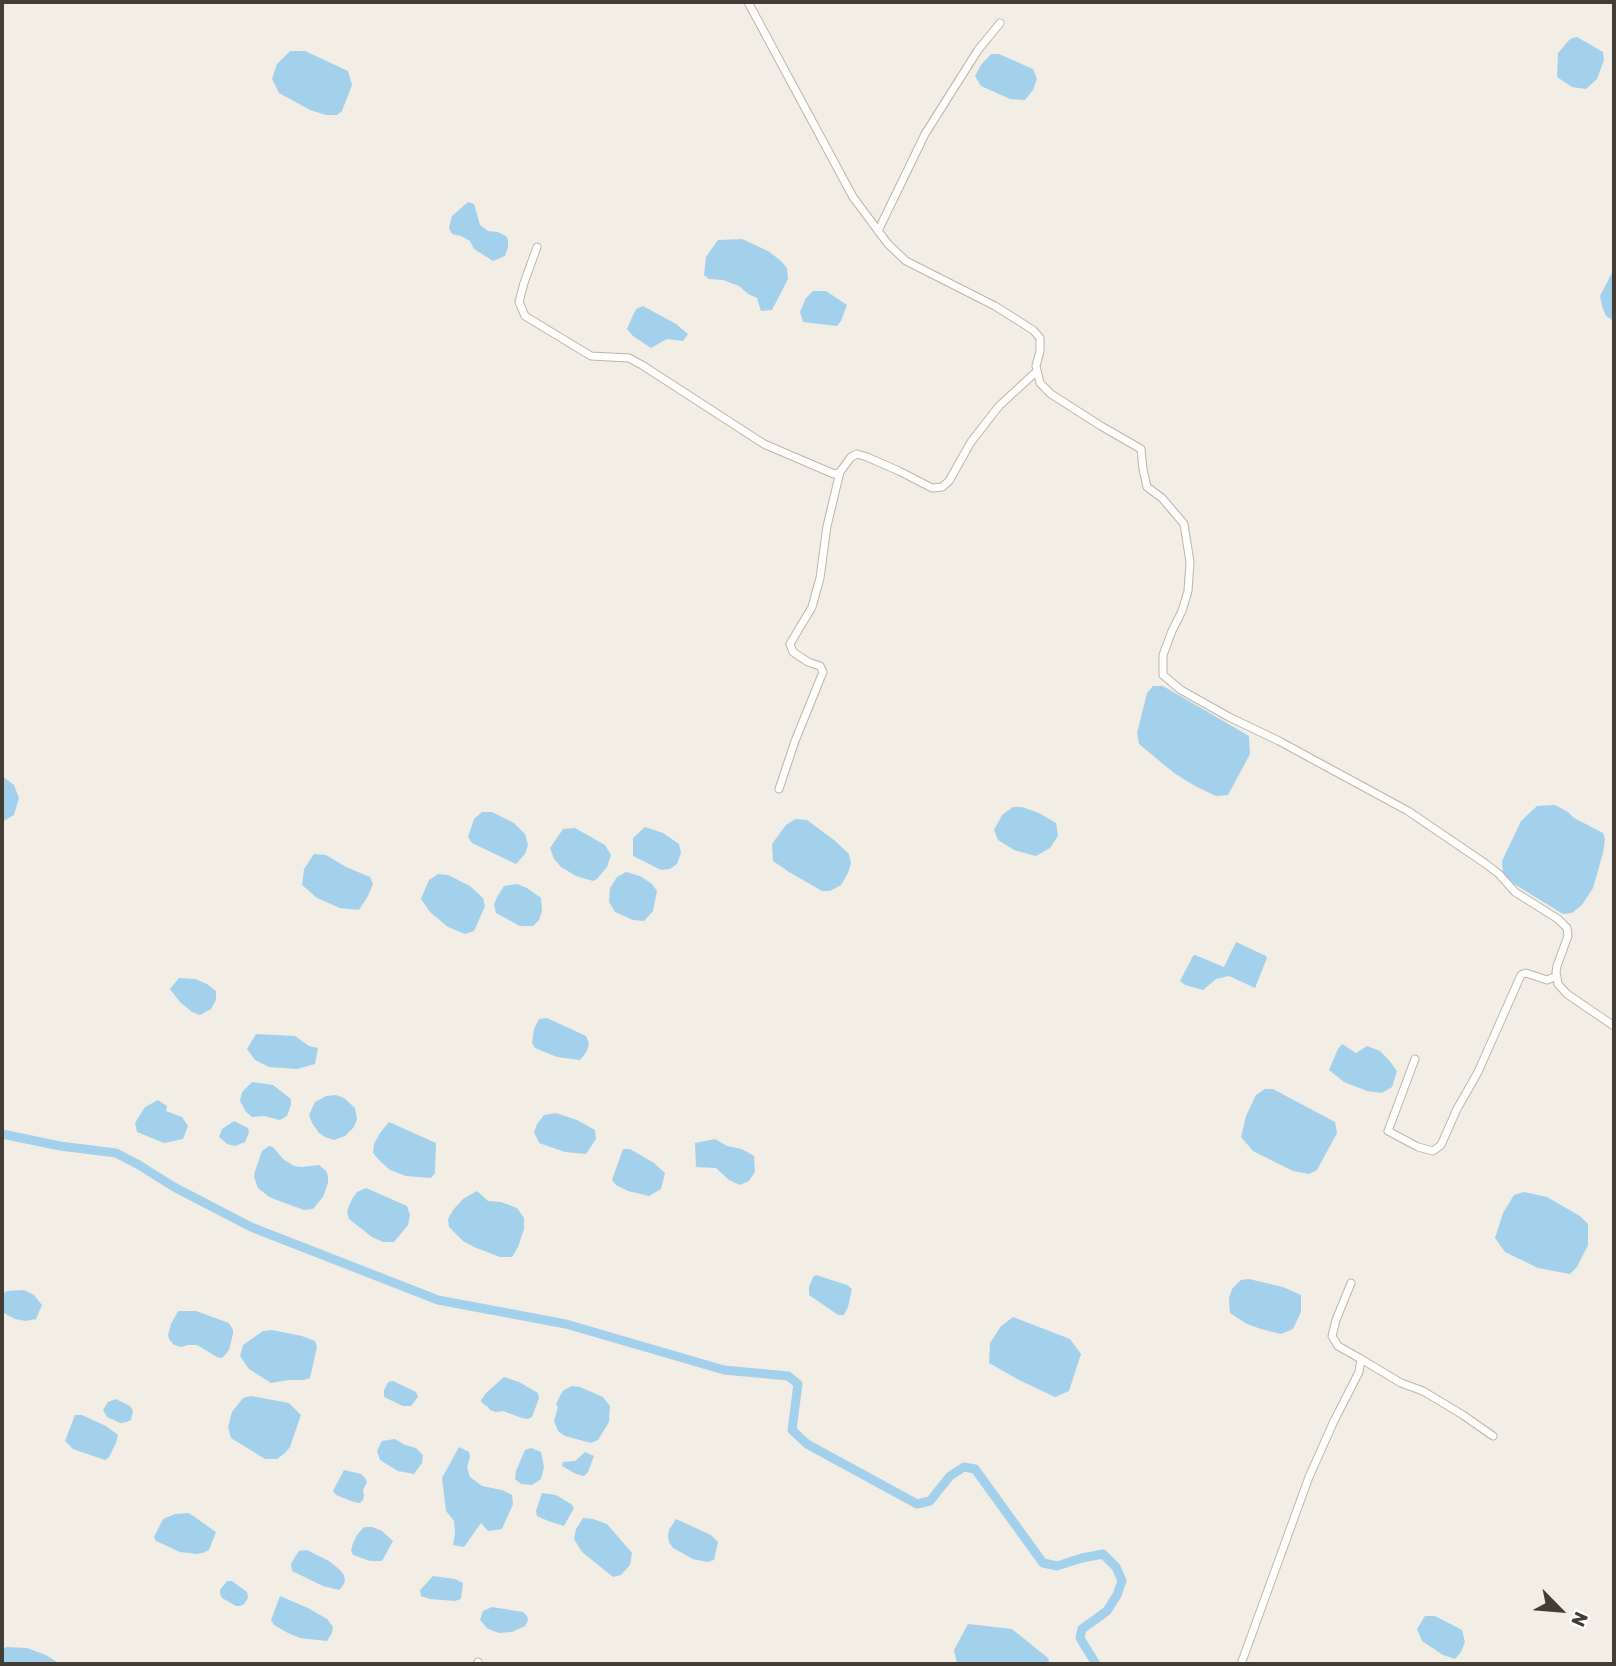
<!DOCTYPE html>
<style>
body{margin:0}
#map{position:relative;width:1616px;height:1666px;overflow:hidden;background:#f2ede5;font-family:Rubik,sans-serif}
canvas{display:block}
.frame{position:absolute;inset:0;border:4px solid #443d35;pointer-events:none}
.north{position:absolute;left:1525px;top:1575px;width:70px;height:70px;-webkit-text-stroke:5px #fff;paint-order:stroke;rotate:115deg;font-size:19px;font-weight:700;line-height:28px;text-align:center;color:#443d35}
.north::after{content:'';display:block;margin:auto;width:24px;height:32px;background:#443d35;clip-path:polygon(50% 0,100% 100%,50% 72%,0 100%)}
</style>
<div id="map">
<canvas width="1616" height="1666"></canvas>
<div class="frame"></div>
<div class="north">N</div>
</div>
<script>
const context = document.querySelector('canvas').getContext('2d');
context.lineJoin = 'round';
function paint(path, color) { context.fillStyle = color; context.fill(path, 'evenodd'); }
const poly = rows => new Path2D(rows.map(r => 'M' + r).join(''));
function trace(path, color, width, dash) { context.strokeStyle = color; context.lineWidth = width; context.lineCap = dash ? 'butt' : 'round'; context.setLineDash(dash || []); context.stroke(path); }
const water = poly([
 [1577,37,1603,52,1604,60,1597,79,1586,89,1572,87,1557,77,1558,53,1570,39],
 [290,51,305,51,348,71,352,85,342,111,337,115,326,115,310,110,279,93,272,79,277,64],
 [991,54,999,54,1033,69,1037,79,1033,90,1025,100,1010,99,981,86,975,76,981,65],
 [468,202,474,204,480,225,488,231,498,232,506,236,508,240,508,247,505,256,493,261,474,249,470,241,461,236,452,234,449,228,452,216],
 [742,239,768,251,780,260,787,268,788,279,772,310,761,311,757,298,748,294,739,286,723,280,709,279,704,275,706,257,718,240],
 [1614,269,1614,321,1606,316,1602,306,1600,296],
 [813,291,826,291,847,305,841,321,837,326,803,322,800,312,806,298],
 [643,306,676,324,688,334,683,341,667,339,651,348,633,336,627,329,629,324,636,309],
 [1153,686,1163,686,1249,736,1250,754,1228,795,1216,796,1195,786,1174,773,1139,744,1137,733,1147,693],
 [2,776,14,785,19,798,14,815,2,822],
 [1555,805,1568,812,1574,818,1603,833,1605,839,1603,853,1593,888,1582,905,1572,913,1563,914,1514,884,1503,873,1502,861,1521,821,1537,806],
 [1013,807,1022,807,1039,813,1056,823,1058,836,1050,848,1036,856,1014,850,998,840,994,830,1002,815],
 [482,812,492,812,514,823,525,834,528,845,525,854,516,864,472,843,468,837,474,819],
 [795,819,807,820,834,840,849,854,851,863,848,873,841,885,830,891,822,891,789,872,773,861,772,844,786,825],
 [645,827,663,833,679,844,681,853,677,864,670,869,661,870,633,856,633,838],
 [575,828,605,845,611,855,607,867,597,879,593,881,576,876,561,867,554,859,550,848,563,829],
 [314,854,326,855,346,867,370,877,373,884,368,896,359,910,340,908,317,898,302,885,304,869],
 [626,872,640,876,652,884,657,891,653,911,644,921,633,920,615,912,609,902,610,888,617,877],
 [438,874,448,875,470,886,483,898,485,906,474,931,465,934,448,927,430,912,421,899,429,880],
 [517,884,527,888,541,898,542,911,539,920,533,926,520,926,496,913,494,904,497,897,504,886],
 [1236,942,1266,956,1267,958,1255,988,1229,976,1216,979,1203,990,1185,985,1180,981,1193,956,1195,955,1224,967],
 [179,978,195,979,207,984,216,991,216,1000,211,1009,200,1015,192,1012,180,1002,170,989],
 [547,1018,586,1036,589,1043,587,1051,580,1060,557,1057,535,1048,532,1043,534,1029,539,1019],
 [256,1034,295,1036,309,1046,318,1048,315,1064,297,1069,269,1067,255,1060,247,1049],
 [1342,1044,1356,1053,1367,1046,1380,1051,1388,1059,1397,1071,1392,1087,1382,1093,1367,1091,1344,1082,1329,1070,1338,1049],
 [252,1082,273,1085,291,1099,291,1105,287,1116,280,1120,264,1116,252,1117,246,1112,240,1101,242,1092],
 [1265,1089,1273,1089,1335,1122,1337,1133,1317,1170,1309,1174,1293,1171,1253,1151,1241,1137,1246,1116,1256,1095],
 [336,1095,344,1098,355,1108,357,1119,354,1127,345,1136,334,1140,325,1137,319,1133,312,1123,309,1115,315,1102,326,1096],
 [158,1100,167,1106,166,1111,182,1117,188,1126,183,1139,164,1143,137,1132,135,1123,145,1107],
 [556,1113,577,1120,595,1130,596,1139,586,1154,565,1152,539,1143,534,1132,537,1124,544,1115],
 [234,1121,248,1128,249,1132,245,1142,235,1146,227,1144,219,1137,222,1129],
 [389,1122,436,1143,435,1173,431,1178,406,1176,390,1170,380,1161,373,1153,374,1144,380,1133],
 [715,1139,727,1146,742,1149,754,1156,755,1172,749,1181,740,1185,729,1180,716,1168,696,1167,695,1143],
 [269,1146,273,1147,283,1159,294,1166,302,1167,319,1165,326,1171,328,1176,328,1183,323,1197,313,1209,304,1210,274,1199,268,1196,258,1188,254,1177,255,1171,262,1151],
 [623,1149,630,1149,654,1163,665,1173,661,1189,649,1196,628,1191,616,1185,612,1180],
 [366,1188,407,1206,410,1215,408,1225,394,1242,383,1242,372,1237,349,1219,347,1211,352,1199,357,1192],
 [477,1191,488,1201,501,1202,517,1208,524,1218,524,1229,518,1247,512,1257,500,1257,474,1247,463,1241,449,1227,448,1219,453,1210,463,1199],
 [1524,1192,1547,1197,1580,1216,1588,1224,1588,1245,1577,1267,1570,1274,1538,1268,1505,1252,1495,1238,1503,1213,1514,1195],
 [816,1275,847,1285,852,1289,848,1307,844,1315,838,1315,809,1295,809,1287,813,1277],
 [1249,1279,1283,1287,1301,1295,1301,1312,1293,1329,1281,1334,1261,1329,1247,1324,1230,1313,1229,1298,1232,1289,1241,1280],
 [24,1290,34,1295,42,1305,36,1319,26,1321,15,1319,2,1312,2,1294,7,1291],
 [178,1311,196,1311,229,1323,233,1330,233,1334,229,1350,225,1355,222,1358,217,1357,197,1345,188,1345,181,1347,174,1345,169,1339,168,1335,171,1324],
 [1013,1317,1070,1339,1081,1354,1069,1391,1055,1397,1019,1380,989,1363,990,1343,1001,1326],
 [272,1330,302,1336,315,1341,317,1347,310,1378,304,1380,289,1380,271,1383,249,1369,240,1356,243,1345,263,1331],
 [504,1377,519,1382,538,1393,539,1398,532,1417,528,1419,522,1418,503,1411,496,1412,490,1410,488,1407,482,1403,481,1400,486,1393],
 [393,1381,416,1392,418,1397,411,1406,403,1406,384,1397,384,1390,388,1382],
 [572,1386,580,1387,603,1397,610,1406,609,1422,598,1440,591,1443,565,1436,558,1431,554,1421,558,1407,556,1404,561,1394,564,1390],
 [251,1396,289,1403,301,1415,290,1447,285,1453,277,1459,265,1459,231,1438,228,1427,232,1412,243,1398],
 [116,1399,130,1406,133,1411,131,1420,127,1422,120,1423,107,1417,103,1410,108,1402],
 [75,1415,82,1415,106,1426,118,1435,116,1443,109,1457,105,1460,73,1449,65,1441],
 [395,1439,405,1445,416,1448,423,1455,422,1463,414,1474,398,1471,380,1460,377,1451,382,1441],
 [459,1447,469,1452,470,1457,467,1467,470,1477,482,1486,502,1490,512,1495,513,1504,502,1529,488,1531,481,1523,464,1547,453,1545,455,1533,454,1521,446,1511,442,1478],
 [531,1448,541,1452,544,1467,541,1479,532,1485,521,1484,515,1479,516,1471,525,1450],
 [585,1452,594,1456,588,1472,584,1476,576,1474,562,1466,563,1462,575,1461],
 [344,1470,361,1474,365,1478,367,1482,363,1490,364,1495,363,1500,360,1503,354,1502,336,1495,333,1491],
 [542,1493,556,1495,571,1504,574,1508,564,1526,548,1521,537,1516,536,1511],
 [189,1513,216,1532,209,1550,203,1553,196,1554,180,1552,156,1541,154,1537,163,1519,175,1514],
 [583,1518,593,1519,607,1524,632,1553,630,1565,621,1575,613,1577,582,1552,574,1539,576,1529],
 [676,1519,711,1535,718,1542,714,1560,707,1562,693,1559,673,1548,669,1542,668,1536,669,1530],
 [364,1527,372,1527,382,1531,393,1541,382,1561,370,1561,353,1555,351,1550,353,1543,357,1535],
 [307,1550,329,1561,340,1570,344,1575,345,1581,342,1587,339,1590,323,1586,292,1571,291,1564,295,1557,299,1551],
 [433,1576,455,1579,463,1583,461,1599,455,1601,430,1599,421,1596,420,1590],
 [227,1581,232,1581,247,1592,248,1598,244,1604,240,1606,236,1606,222,1598,220,1594,220,1590],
 [280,1596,308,1608,327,1619,333,1627,332,1633,327,1641,300,1638,288,1633,274,1625,271,1620],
 [492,1607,523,1612,527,1616,528,1620,525,1626,512,1632,499,1633,488,1629,480,1620,483,1611],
 [1425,1616,1435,1616,1462,1630,1465,1642,1461,1652,1455,1659,1443,1655,1422,1641,1417,1629],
 [968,1624,1012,1629,1048,1658,1049,1662,1048,1664,957,1664,954,1650],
 [6,1647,27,1648,46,1655,60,1664,2,1664,2,1651]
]);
const canal = poly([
 [2,1134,60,1146,116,1153,139,1165,174,1187,251,1227,438,1300,566,1324,724,1370,788,1376,798,1384,792,1430,807,1444,917,1504,930,1501,950,1476,964,1467,975,1469,1043,1563,1057,1566,1082,1558,1103,1554,1116,1567,1122,1581,1117,1595,1107,1611,1082,1629,1080,1638,1096,1664]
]);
const minor = poly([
 [748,2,853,197,888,244,906,261,995,306,1033,330,1040,338,1040,351,1036,366,1040,383,1051,394,1101,426,1141,449,1143,469,1147,487,1162,498,1184,524,1190,562,1188,591,1182,611,1172,631,1163,655,1163,675,1181,690,1229,717,1279,741,1408,811,1486,864,1499,874,1515,892,1558,919,1567,928,1568,936,1557,966,1556,972,1558,984,1567,994,1614,1026],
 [878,231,925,134,978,50,1000,23],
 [537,247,524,283,519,302,525,316,591,356,629,358,642,365,764,444,834,474,840,472,851,457,857,454,867,457,899,471,932,488,942,487,949,481,971,442,999,406,1037,371],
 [779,789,795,741,823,672,820,666,808,662,793,652,790,644,812,607,820,578,827,526,840,472],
 [1415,1059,1388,1131,1418,1147,1433,1151,1441,1145,1457,1109,1478,1072,1521,975,1526,973,1547,980,1557,976],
 [1361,1359,1401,1383,1423,1391,1463,1415,1493,1436],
 [477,1664,478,1662],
 [1241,1664,1309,1477,1334,1421,1359,1372,1361,1359,1338,1346,1332,1336,1336,1320,1351,1283]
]);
paint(water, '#a3d1ec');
trace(canal, '#a3d1ec', 9);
trace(minor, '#bdb5a8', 9);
trace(minor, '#fff', 7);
</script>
